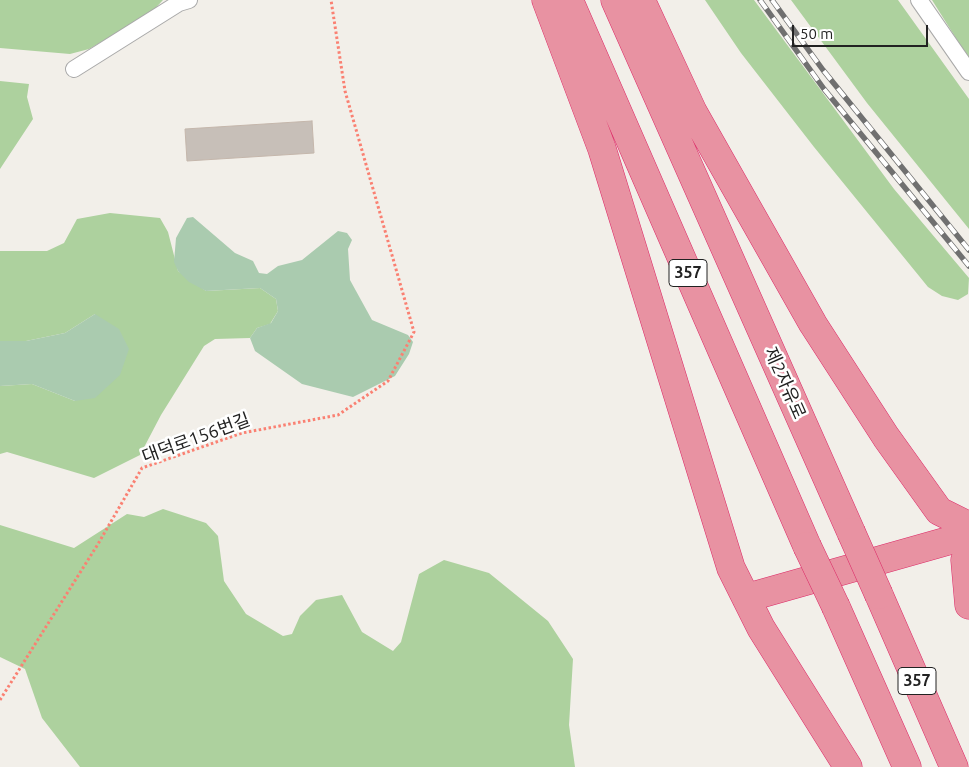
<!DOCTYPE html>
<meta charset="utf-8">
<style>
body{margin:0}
#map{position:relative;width:969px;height:767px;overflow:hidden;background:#f2efe9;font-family:Ubuntu,sans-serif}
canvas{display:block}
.scale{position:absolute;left:792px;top:25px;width:136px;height:22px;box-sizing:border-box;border:2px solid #222;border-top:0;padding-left:6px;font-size:15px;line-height:18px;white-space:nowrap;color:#222;-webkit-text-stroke:4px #fff;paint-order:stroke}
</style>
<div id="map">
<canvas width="969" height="767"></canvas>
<div class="scale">50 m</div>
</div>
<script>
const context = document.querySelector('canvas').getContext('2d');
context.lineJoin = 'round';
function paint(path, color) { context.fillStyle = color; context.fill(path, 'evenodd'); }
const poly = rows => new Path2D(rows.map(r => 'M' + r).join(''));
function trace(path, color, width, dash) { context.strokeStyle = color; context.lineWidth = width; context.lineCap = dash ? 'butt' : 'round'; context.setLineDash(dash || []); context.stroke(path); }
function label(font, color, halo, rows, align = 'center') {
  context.font = font + ' Ubuntu,"Noto Sans KR",sans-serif'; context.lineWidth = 5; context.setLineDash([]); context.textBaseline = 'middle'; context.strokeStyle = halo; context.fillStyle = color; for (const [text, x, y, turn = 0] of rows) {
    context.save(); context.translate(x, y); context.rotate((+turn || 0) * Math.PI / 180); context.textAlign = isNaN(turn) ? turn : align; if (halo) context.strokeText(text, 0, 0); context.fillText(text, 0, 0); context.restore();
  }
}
const forest = poly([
 [0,0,163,0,150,14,89,49,70,54,0,48],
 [705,0,754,0,894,189,969,278,968,294,958,300,942,296,928,287,814,147,741,53],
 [791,0,898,0,969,99,969,229,867,103],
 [932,0,969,0,969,59],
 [0,81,29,84,27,97,33,119,0,169],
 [110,213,160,218,168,232,178,271,206,291,260,288,276,299,278,311,270,324,257,328,250,338,215,339,204,346,161,415,140,455,94,478,7,452,0,454,0,386,32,384,75,401,95,314,65,333,26,341,0,341,0,251,47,251,64,243,77,219],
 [163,509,206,523,218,536,224,581,246,614,283,636,292,634,300,616,316,600,342,595,362,632,393,651,401,642,419,574,444,560,489,573,548,621,573,659,569,725,575,767,80,767,42,718,25,669,0,657,0,525,74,548,127,514,144,517]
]);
const cemetery = poly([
 [193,217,235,253,253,261,259,273,267,274,278,266,302,260,338,231,347,233,352,240,348,249,350,280,372,320,408,335,413,342,409,354,395,376,353,397,302,384,255,351,250,338,257,328,271,323,278,311,276,299,260,288,206,291,189,282,178,271,174,262,176,238,187,218],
 [95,314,119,329,129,349,120,375,95,398,75,401,32,384,0,386,0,341,26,341,65,333]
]);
const building = poly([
 [312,121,314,153,187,161,185,129,312,121]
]);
const path = poly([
 [0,700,98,544,142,468,242,433,338,415,388,381,414,332,345,91,331,0]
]);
const street = poly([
 [919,0,969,72],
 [74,69,179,3,189,0]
]);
const highway = poly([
 [546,0,602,149,731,568,761,628,848,767],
 [569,0,807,546],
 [615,0,851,532],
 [641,0,693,112,813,324,886,437,939,511,969,526],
 [969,552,965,560,969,605],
 [879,595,954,767],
 [746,598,969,535],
 [836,607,907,767]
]);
const rail = poly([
 [760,0,824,89,969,266],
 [772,0,823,70,969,250]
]);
const highwayBridge = poly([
 [851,532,879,595],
 [807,546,836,607]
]);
const shields = [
 [688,273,38],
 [917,681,38]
];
const shieldNames = [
 ["357",688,273],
 ["357",917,681]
];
const streetNames = [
 ["제2자유로",785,383,66],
 ["대덕로156번길",196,438,-20]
];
paint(forest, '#add19e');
paint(cemetery, '#aacbaf');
paint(building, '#c7bfb8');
trace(building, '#c4b6ab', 1);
trace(street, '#a9a9a9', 18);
trace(highway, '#dc2a67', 29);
trace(path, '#fa8072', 3, [2.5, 2.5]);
trace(street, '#fff', 16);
trace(highway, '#e892a2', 28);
trace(rail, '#707070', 5.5);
trace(rail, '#fff', 4, [11]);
trace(highwayBridge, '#dc2a67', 29, []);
trace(highwayBridge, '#e892a2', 28);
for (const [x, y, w] of shields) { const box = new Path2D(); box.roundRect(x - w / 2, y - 13.5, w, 27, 4); context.fillStyle = '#fff'; context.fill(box); trace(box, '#222', 1); }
label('bold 16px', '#222', null, shieldNames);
label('18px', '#222', '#fff', streetNames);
</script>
